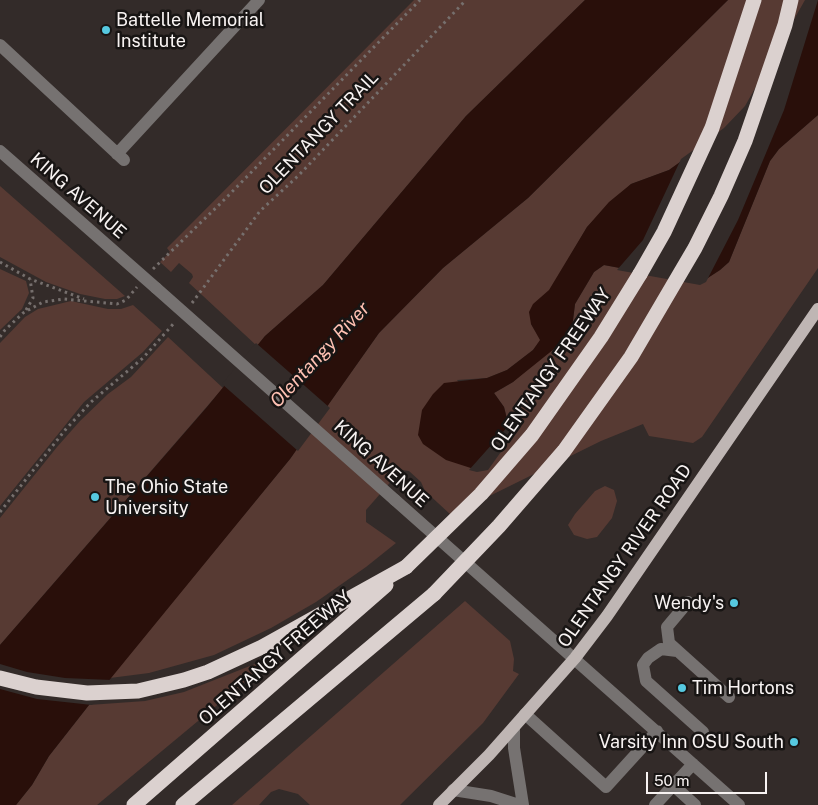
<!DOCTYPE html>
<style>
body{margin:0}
#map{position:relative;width:818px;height:805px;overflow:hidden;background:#332b29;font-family:"Public Sans",sans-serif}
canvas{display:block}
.scale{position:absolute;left:646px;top:772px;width:121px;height:22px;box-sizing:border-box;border:2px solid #f8f3f2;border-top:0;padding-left:6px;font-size:15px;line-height:18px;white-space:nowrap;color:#f8f3f2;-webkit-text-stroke:4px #181514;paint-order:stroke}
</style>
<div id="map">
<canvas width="818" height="805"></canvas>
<div class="scale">50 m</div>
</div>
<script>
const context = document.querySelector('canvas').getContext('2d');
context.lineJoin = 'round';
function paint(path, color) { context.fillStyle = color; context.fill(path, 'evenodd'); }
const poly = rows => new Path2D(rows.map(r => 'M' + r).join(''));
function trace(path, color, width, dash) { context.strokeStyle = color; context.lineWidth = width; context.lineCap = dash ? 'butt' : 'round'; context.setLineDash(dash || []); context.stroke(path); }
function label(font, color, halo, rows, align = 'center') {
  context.font = font + ' "Public Sans",sans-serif'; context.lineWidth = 5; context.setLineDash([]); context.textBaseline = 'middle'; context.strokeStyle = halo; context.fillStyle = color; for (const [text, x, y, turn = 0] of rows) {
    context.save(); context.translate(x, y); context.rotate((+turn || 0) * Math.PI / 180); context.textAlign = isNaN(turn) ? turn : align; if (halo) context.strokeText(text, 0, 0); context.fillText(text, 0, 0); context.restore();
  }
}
const green = poly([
 [414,0,585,0,466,116,323,285,265,336,257,346,189,283,193,277,192,274,179,263,171,272,160,262,170,252,167,248],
 [728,0,808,0,747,108,726,129,669,170,631,184,587,227,531,324,541,340,533,350,507,370,487,378,457,380,506,441,508,423,504,407,494,393,513,382,572,328,575,304,594,272,604,265,700,283,720,270,729,262,770,161,779,149,818,115,818,268,702,437,693,443,649,436,643,424,601,441,451,515,425,491,421,482,409,471,401,470,366,510,366,522,396,543,366,567,316,602,271,628,214,655,149,673,110,678,290,459,379,333,443,268,528,198],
 [0,186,125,296,117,299,105,299,80,294,46,282,0,257],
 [0,269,26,281,29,293,22,309,0,330],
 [71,301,108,309,121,309,133,305,162,331,143,352,84,402,0,506,0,343,25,317,38,309],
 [168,337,223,388,0,645,0,518,57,447,80,421,108,394,131,377],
 [605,486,614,490,617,501,612,518,597,537,587,539,574,535,568,525,575,514,595,491],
 [465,601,510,641,514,659,513,671,519,674,483,723,400,805,310,805,298,794,279,789,271,792,259,805,232,805],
 [260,662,263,667,97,805,16,805,32,785,49,756,89,705,145,701,184,692]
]);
const water = poly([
 [585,0,728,0,528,198,443,268,379,333,290,459,89,705,49,756,32,785,16,805,0,805,0,645,207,407,265,336,323,285,466,116],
 [808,0,818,0,818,115,779,149,770,161,729,262,720,270,700,283,604,265,594,272,575,304,572,328,559,345,513,382,494,393,504,407,508,423,506,441,477,470,446,460,423,444,418,435,422,410,433,394,444,383,487,378,507,370,533,350,540,340,531,324,529,312,533,304,549,290,587,227,609,202,631,184,669,170,726,129,747,108]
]);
const pier = poly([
 [805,0,818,0,784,110,738,220,706,282,700,285,617,270,643,240,681,159,724,128,745,106],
 [256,343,330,408,298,451,222,384],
 [511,423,508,442,488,470,477,472,469,470],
 [0,664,27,672,65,678,112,680,92,705,37,699,0,689]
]);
const path = poly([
 [0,262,30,279,84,299],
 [153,269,225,199,420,0],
 [192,303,260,211,298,176,466,0],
 [26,310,33,298,30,279],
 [0,337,5,330,23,313,43,302,64,299,117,304,126,300,137,287],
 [0,512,66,429,91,402,143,358,175,322]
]);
const minor = poly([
 [0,45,124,160],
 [0,151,156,288],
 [117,154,259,0],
 [395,500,739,805],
 [688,602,667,627,669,643,729,697],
 [677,651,661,649,648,658,643,665,646,681,703,732],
 [525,714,606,787,657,731],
 [514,727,514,748,523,805],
 [673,785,695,805],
 [453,790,491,796,519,805],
 [655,805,693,764]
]);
const major = poly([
 [439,805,489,755,575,658,607,616,818,309]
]);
const highway = poly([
 [640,274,664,232,712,128,754,0],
 [0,678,36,687,87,693,138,691,184,680,208,672,262,647,406,567],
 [134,805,386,585],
 [183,805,434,594]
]);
const minorBridge = poly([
 [156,288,395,500]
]);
const highwayBridge = poly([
 [406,567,481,494,532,435,601,337,640,274],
 [434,594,499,526,564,451,631,357,695,248,721,196,745,141,785,25,791,0]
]);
const markers = [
 [106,30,5,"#56c9e0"],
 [95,497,5,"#56c9e0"],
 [734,603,5,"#56c9e0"],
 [682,688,5,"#56c9e0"],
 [794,742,5,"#56c9e0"]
];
const poiNames = [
 ["Battelle Memorial",116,20],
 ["Institute",116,41],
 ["The Ohio State",105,487],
 ["University",105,508],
 ["Wendy's",724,603,"right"],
 ["Tim Hortons",692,688],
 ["Varsity Inn OSU South",784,742,"right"]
];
const streetNames = [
 ["OLENTANGY TRAIL",319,133,-46],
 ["KING AVENUE",78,196,41],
 ["OLENTANGY FREEWAY",551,370,-55],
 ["KING AVENUE",381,464,42],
 ["OLENTANGY RIVER ROAD",625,556,-55],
 ["OLENTANGY FREEWAY",275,658,-41]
];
const waterNames = [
 ["Olentangy River",320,355,-47]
];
paint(green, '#573a33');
paint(water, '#290f0a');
paint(pier, '#332b29');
trace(path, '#766f6d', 3, [2.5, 4]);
trace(minor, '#767271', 12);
trace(major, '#bfb6b4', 12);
trace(highway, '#dbd1cf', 15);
trace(minorBridge, '#767271', 12);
trace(highwayBridge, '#dbd1cf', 15);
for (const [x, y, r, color] of markers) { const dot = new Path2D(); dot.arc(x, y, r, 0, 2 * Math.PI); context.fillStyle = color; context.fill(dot); trace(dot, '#181514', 2); }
label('18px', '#f8f3f2', '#181514', poiNames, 'left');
label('18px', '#f8f3f2', '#181514', streetNames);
label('italic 19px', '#ffc1b3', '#181514', waterNames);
</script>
